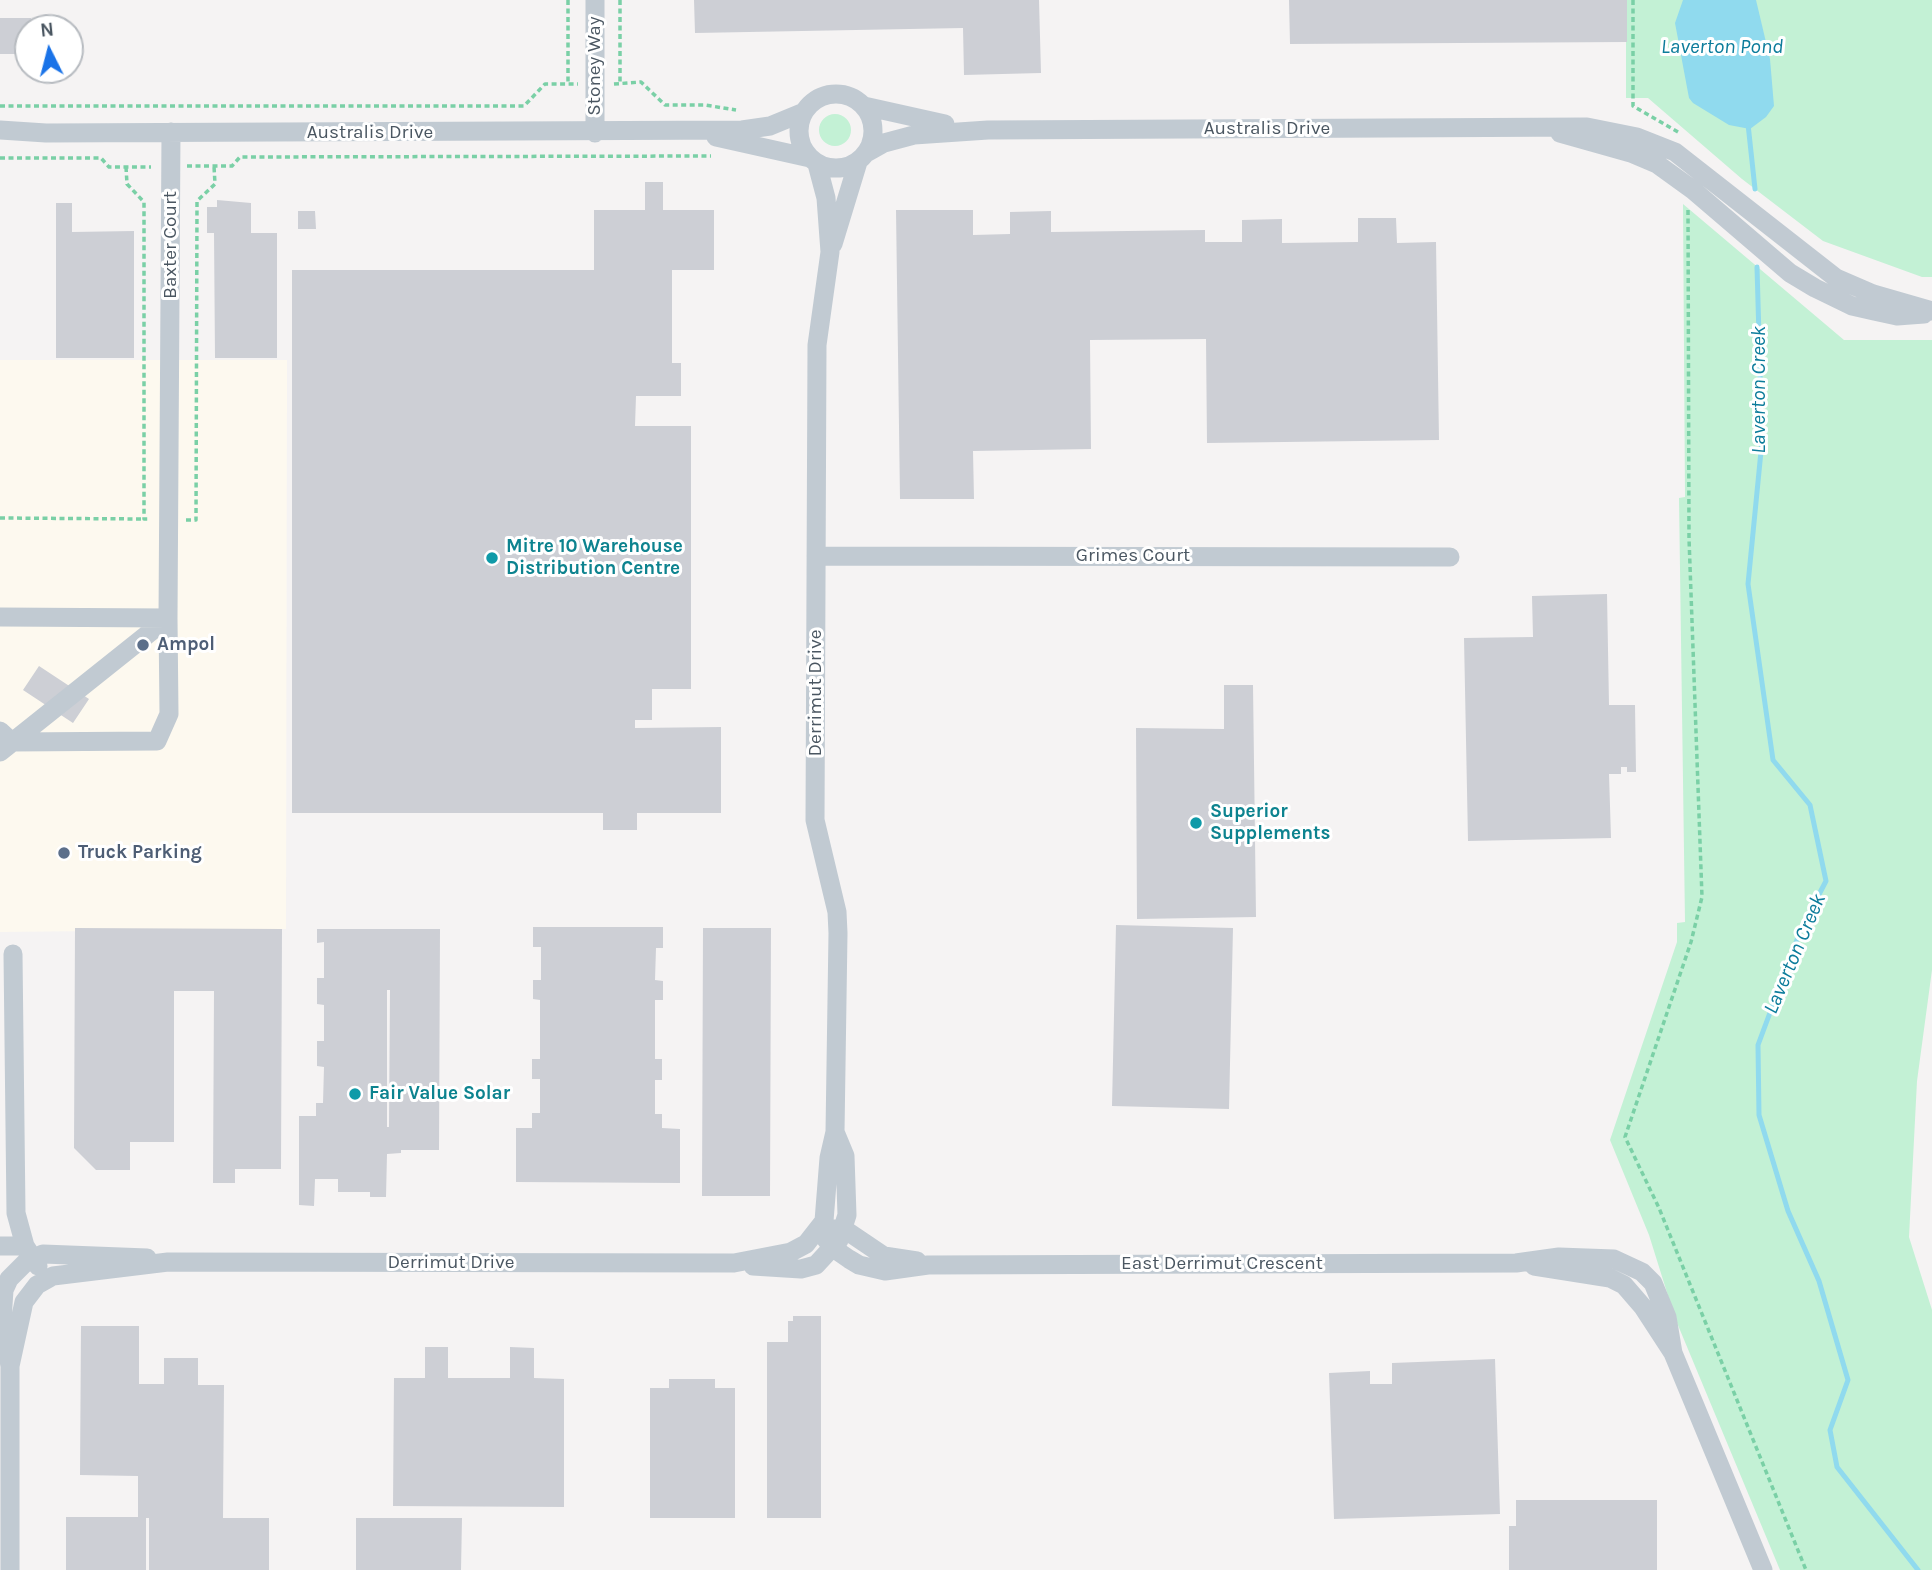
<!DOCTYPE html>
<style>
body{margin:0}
#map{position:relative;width:1932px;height:1570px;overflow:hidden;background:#f5f3f3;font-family:Karla,sans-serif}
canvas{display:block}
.north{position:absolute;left:14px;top:14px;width:70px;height:70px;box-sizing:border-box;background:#fff;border:2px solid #b7bbc0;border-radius:50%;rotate:354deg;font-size:19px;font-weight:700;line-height:28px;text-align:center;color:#4a5661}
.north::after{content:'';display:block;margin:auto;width:24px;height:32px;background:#1a73e8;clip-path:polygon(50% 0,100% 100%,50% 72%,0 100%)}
</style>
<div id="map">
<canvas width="1932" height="1570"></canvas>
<div class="north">N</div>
</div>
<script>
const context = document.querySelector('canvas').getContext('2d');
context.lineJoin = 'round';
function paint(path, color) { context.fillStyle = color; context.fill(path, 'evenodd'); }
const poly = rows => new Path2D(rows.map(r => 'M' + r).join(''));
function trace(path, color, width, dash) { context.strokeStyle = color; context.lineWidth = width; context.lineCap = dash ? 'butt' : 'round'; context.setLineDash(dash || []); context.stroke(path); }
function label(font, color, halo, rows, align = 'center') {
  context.font = font + ' Karla,sans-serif'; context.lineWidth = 6; context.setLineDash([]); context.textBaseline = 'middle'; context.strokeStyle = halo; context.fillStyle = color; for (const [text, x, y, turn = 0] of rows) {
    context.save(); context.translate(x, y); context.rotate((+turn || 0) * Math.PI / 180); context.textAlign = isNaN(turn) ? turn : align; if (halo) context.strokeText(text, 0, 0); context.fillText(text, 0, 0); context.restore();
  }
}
const commercial = poly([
 [0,360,287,360,286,929,0,932]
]);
const green = poly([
 [1626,0,1932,0,1932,277,1922,277,1823,241,1742,179,1648,98,1626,98],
 '819 130a16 16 0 1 1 32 0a16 16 0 1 1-32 0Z',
 [1683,204,1844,340,1932,340,1932,970,1917,1081,1909,1237,1932,1310,1932,1570,1780,1570,1675,1318,1649,1235,1610,1140,1677,942,1677,923,1685,922,1679,498,1685,497]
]);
const water = poly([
 [1683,0,1756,0,1770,59,1774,106,1766,117,1750,129,1729,125,1693,103,1689,98,1675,23]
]);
const stream = poly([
 [1748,124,1755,189],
 [1757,267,1762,441,1748,584,1773,760,1810,805,1826,881,1801,929,1758,1045,1759,1115,1788,1211,1819,1281,1848,1380,1830,1430,1837,1467,1918,1570]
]);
const building = poly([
 [694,0,1039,0,1041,73,964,75,963,28,695,33],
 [1289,0,1627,0,1627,42,1290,44],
 [0,18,31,18,28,54,0,54],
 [645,182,663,182,663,210,714,210,714,270,672,270,672,363,681,363,681,396,636,396,635,426,691,426,691,689,652,689,652,720,635,720,635,728,721,727,721,813,637,813,637,830,603,830,603,813,292,813,292,270,594,270,594,210,645,210],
 [217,200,251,203,251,233,277,233,277,358,215,358,214,233,207,233,207,207,217,207],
 [56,203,72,203,72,232,134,231,134,358,56,358],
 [896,210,973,210,973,235,1010,234,1010,212,1051,211,1051,232,1205,230,1205,242,1242,242,1242,220,1282,219,1282,243,1358,242,1358,218,1396,218,1397,243,1436,242,1439,440,1207,443,1206,339,1090,340,1091,449,973,451,974,499,900,499],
 [298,211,315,211,316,229,298,229],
 [1607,594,1609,705,1635,705,1636,772,1627,772,1627,767,1621,767,1621,774,1609,774,1611,838,1468,841,1464,638,1533,637,1532,596],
 [39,666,89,699,73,723,23,690],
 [1224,685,1253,685,1256,917,1137,919,1136,728,1224,729],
 [1116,925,1233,928,1229,1109,1112,1106],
 [533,927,663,927,663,948,656,948,655,980,663,981,663,1000,655,1000,655,1059,662,1059,662,1080,655,1080,655,1114,662,1114,662,1128,680,1129,680,1183,516,1182,516,1128,532,1128,532,1113,540,1113,540,1079,532,1079,532,1059,540,1059,540,1000,533,999,533,980,541,980,541,947,533,947],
 [75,928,282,929,281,1169,235,1169,235,1183,213,1183,214,991,174,991,174,1142,130,1142,130,1170,96,1170,74,1148],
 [703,928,771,928,770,1196,702,1196],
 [317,929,440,929,439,1150,401,1150,401,1153,387,1154,386,1197,370,1197,370,1192,338,1192,338,1179,315,1179,314,1206,299,1205,299,1116,316,1116,316,1103,323,1103,324,1067,317,1066,317,1041,324,1041,324,1005,317,1004,317,978,324,978,324,942,317,943],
 [387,990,390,990,389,1127,387,1127],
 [793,1316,821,1316,821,1518,767,1518,767,1342,788,1342,788,1321,793,1321],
 [81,1326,139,1326,139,1384,164,1384,164,1358,198,1358,198,1385,224,1385,223,1518,269,1518,269,1570,149,1570,149,1518,146,1518,146,1570,66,1570,66,1517,138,1517,138,1476,80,1475],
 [425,1347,448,1347,448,1378,510,1378,510,1347,534,1348,534,1378,564,1379,564,1507,393,1506,394,1378,425,1378],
 [1495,1359,1500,1514,1334,1519,1329,1373,1370,1371,1370,1384,1392,1384,1392,1363],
 [669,1379,715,1379,715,1388,735,1388,735,1518,650,1518,650,1388,669,1388],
 [1516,1500,1657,1500,1657,1570,1509,1570,1509,1526,1516,1526],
 [356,1518,462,1518,461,1570,356,1570]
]);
const path = poly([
 [568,0,568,84],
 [620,0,620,83],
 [1633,0,1633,106,1678,132],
 [614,84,641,82,665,105,705,105,736,110],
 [0,106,524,106,545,84,578,84],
 [0,158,101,158,109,167,151,167],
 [187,166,232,166,240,157,711,156],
 [126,167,127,184,144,202,144,519,150,519],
 [1688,210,1689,538,1702,897,1691,942,1625,1137,1659,1208,1806,1570],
 [0,518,144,519],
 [186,520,196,520,197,201,215,184,214,166]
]);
const minor = poly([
 [595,0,595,133],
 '799 131a37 37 0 1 1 74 0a37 37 0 1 1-74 0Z',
 [864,106,945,124],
 [0,130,46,133,742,130,770,126,804,112],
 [1560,133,1631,153,1657,164,1693,190,1790,273,1815,288,1852,306,1874,311,1897,316,1924,314],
 [716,137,810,158],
 [868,152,884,143,914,135,988,130,1587,127,1637,137,1675,152,1836,278,1873,294,1932,311],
 [833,244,858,162],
 [816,556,1450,557],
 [0,617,168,618,171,132],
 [0,731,12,742,157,741,169,714,168,618],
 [0,752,168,618],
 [13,954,16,1213,25,1246,38,1266],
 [818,1229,833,1248,849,1259,859,1265,885,1271,928,1265,1516,1263,1559,1257,1614,1259,1642,1272,1653,1283,1667,1317,1673,1353],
 [833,1229,844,1229,884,1256,917,1261],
 [0,1246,25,1246],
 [753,1266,801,1269,816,1265,839,1240,847,1215,845,1156,835,1132],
 [1534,1266,1610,1278,1624,1285,1643,1307,1673,1353,1763,1570],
 [10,1366,24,1302,37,1285,53,1276,168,1262,734,1263,791,1252,806,1244,824,1221,829,1158,835,1132,838,933,837,912,815,820,817,345,830,252,826,198,817,164],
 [10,1570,10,1366,2,1320,4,1290,9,1279,27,1261,43,1254,147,1258]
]);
const markers = [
 [492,558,7,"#0f9aa8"],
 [143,645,7,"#5c6f8a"],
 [1196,823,7,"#0f9aa8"],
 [64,853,7,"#5c6f8a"],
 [355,1094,7,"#0f9aa8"]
];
const streetNames = [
 ["Stoney Way",595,66,-90],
 ["Australis Drive",1267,129],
 ["Australis Drive",370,133],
 ["Baxter Court",171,245,-90],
 ["Grimes Court",1133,556],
 ["Derrimut Drive",816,693,-90],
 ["Derrimut Drive",451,1263],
 ["East Derrimut Crescent",1222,1264]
];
const cultureNames = [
 ["Mitre 10 Warehouse",506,547],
 ["Distribution Centre",506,569],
 ["Superior",1210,812],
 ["Supplements",1210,834],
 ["Fair Value Solar",369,1094]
];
const serviceNames = [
 ["Ampol",157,645],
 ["Truck Parking",78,853]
];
const waterNames = [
 ["Laverton Pond",1722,47],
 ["Laverton Creek",1759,390,-90],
 ["Laverton Creek",1795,954,-67]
];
paint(commercial, '#fdf9ef');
paint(green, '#c3f1d5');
paint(water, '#90daee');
trace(stream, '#90daee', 5);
paint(building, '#cdcfd5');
trace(path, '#7ad0a6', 3.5, [5, 3.5]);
trace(minor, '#c1cad2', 19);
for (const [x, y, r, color] of markers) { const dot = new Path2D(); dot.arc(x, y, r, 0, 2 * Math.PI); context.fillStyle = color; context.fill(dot); trace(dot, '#fff', 2.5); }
label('19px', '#4a5661', '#fff', streetNames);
label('bold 19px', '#0d838f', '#fff', cultureNames, 'left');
label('bold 19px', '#4e5e75', '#fff', serviceNames, 'left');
label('italic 21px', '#0c7c9b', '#fff', waterNames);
</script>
